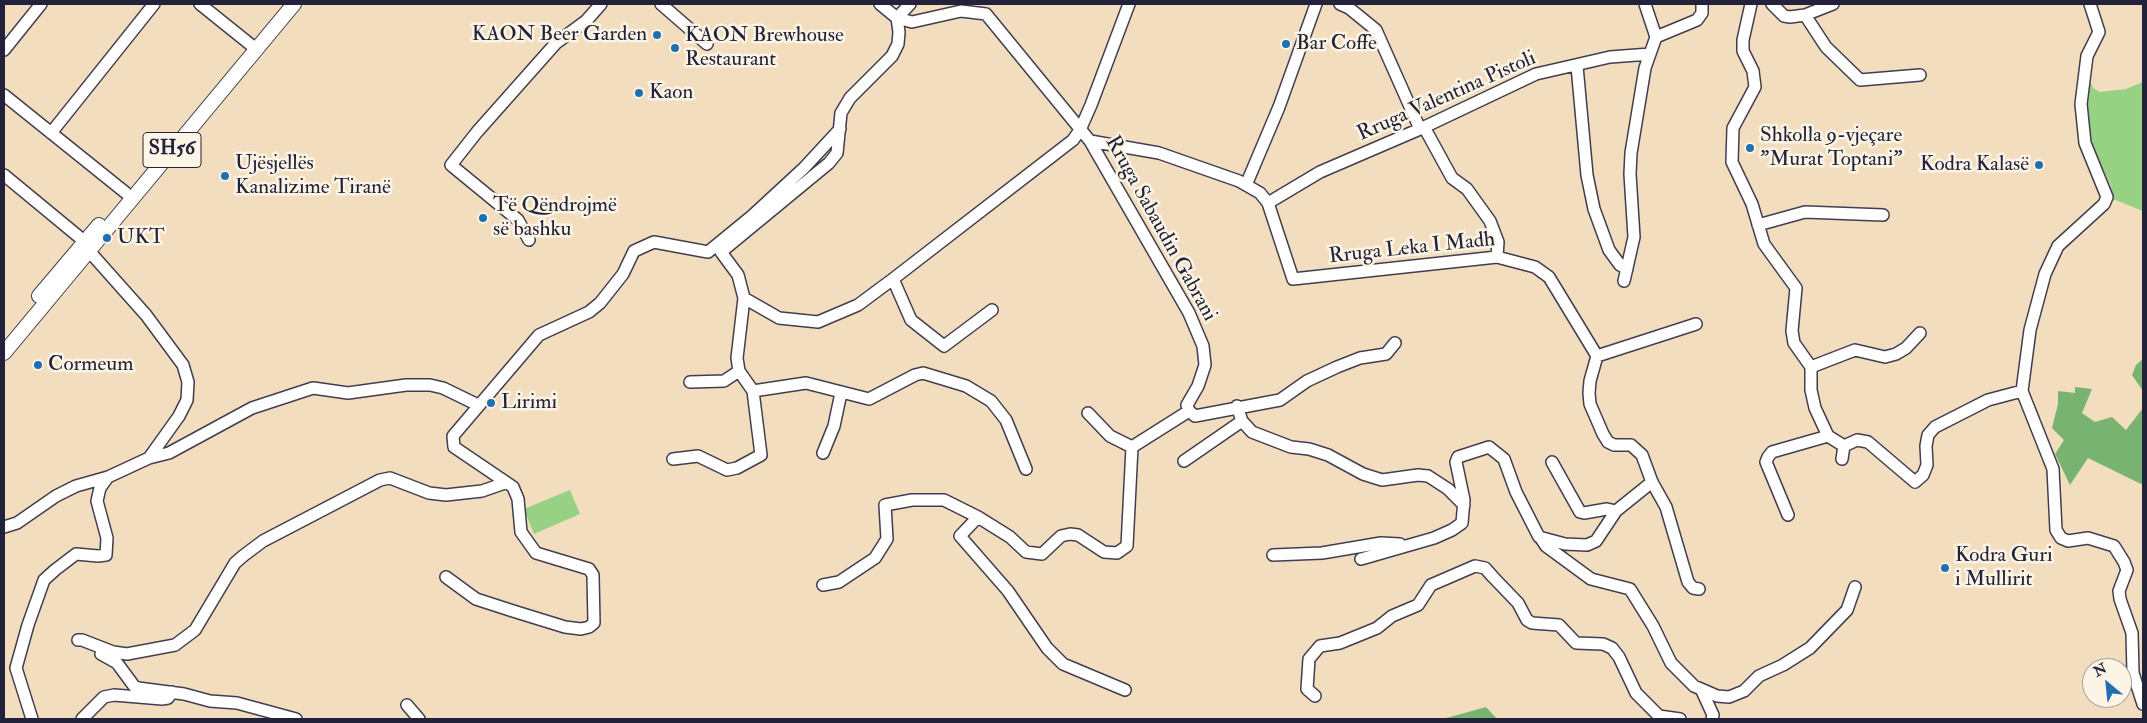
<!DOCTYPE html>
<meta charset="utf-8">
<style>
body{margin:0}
#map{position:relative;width:2147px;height:723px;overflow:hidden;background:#f2ddbf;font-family:"IM FELL Double Pica",serif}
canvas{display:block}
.frame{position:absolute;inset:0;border:5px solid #22223b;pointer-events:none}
.north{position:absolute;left:2082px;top:658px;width:50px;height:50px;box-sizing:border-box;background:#fcf5e5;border:1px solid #a5a1a1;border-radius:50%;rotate:332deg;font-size:14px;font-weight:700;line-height:20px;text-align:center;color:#22223b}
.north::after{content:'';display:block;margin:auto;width:18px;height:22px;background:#1f6fb2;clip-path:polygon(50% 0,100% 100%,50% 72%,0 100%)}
</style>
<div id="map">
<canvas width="2147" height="723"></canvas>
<div class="frame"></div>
<div class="north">N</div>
</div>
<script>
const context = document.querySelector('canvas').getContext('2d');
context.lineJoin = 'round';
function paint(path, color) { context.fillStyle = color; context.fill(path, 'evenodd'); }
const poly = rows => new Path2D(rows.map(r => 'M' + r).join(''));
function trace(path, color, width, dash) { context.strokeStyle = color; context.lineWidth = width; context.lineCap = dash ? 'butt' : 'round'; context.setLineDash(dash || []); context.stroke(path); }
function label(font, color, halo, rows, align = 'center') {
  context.font = font + ' "IM FELL Double Pica",serif'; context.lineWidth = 5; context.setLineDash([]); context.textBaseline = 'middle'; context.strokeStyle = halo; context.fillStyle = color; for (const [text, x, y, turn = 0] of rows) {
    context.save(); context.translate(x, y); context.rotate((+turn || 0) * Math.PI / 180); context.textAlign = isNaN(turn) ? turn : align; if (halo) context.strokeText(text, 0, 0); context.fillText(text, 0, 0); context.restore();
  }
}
const green = poly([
 [2090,81,2093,88,2100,92,2126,89,2143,82,2143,211,2113,199,2111,186,2089,139,2084,103],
 [570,490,580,514,534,534,524,509]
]);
const forest = poly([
 [2143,359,2143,391,2132,375,2136,365],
 [2075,387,2092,389,2082,413,2095,422,2112,417,2126,430,2143,408,2143,485,2088,458,2070,485,2055,454,2064,440,2052,428,2058,404,2058,391,2075,393],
 [1486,707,1497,719,1443,719]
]);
const minor = poly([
 [200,4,256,49],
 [661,4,707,44],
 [880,4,897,18,912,22,961,11,986,14,1090,141,1189,313,1203,346,1205,365,1198,386,1187,405,1189,411,1195,416,1280,400,1307,381,1337,367,1360,358,1386,354,1395,343],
 [1340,4,1349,8,1376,30,1420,129],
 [1645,4,1656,37],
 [1751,4,1743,40,1743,51,1753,71,1755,87,1733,128,1732,162,1752,204,1764,244,1796,288,1792,331,1794,343,1811,367,1811,390,1815,408,1828,436,1844,446,1842,459],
 [1772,4,1784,16,1790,17,1805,15,1833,4],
 [2090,4,2099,32,2087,56,2081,104,2085,143,2107,197,2104,204,2058,246,2045,274,2030,330,2022,391,2053,469,2056,530,2061,538,2068,541,2088,538,2114,546,2124,562,2127,570,2119,591,2120,599,2132,633,2133,673,2143,704],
 [1805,15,1826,47,1860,80,1920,75],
 [1656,37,1697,20,1702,13,1702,4],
 [4,50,41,4],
 [1577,66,1587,175,1594,209,1609,250,1620,265,1627,269],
 [4,95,126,193],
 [1424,127,1452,178,1467,189,1490,221,1498,242,1497,257],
 [51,133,154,4],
 [1090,141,1159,153,1239,181,1260,193,1268,203,1293,279,1497,257,1535,267,1549,277,1597,356,1590,381,1589,393,1590,404,1603,434,1608,442,1614,445,1631,445,1642,455,1652,482,1666,507,1688,582,1693,588,1699,589],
 [4,175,84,241],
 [1246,185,1279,107,1316,4],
 [1268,203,1320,172,1420,129,1536,74,1610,57,1650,54],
 [1758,225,1805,212,1883,215],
 [529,240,518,220,451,165,477,132,556,43,586,21,601,4],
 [89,251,146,315,183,365,188,382,187,400,179,416,149,458],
 [893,279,911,320,944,346,992,310],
 [1624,281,1634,237,1630,174,1631,153,1645,68,1656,37],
 [744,298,779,318,818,322,858,305,893,279,1073,140,1080,130,1091,105,1129,4],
 [1597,356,1696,324],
 [1811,367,1855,350,1885,357,1896,354,1906,348,1920,333],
 [690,382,724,381,739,371],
 [753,391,806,383,869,399,915,375,923,373,966,386,991,401,1006,420,1026,469],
 [1237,406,1242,421,1252,432,1291,447,1309,449,1328,455,1363,474,1382,480,1418,475,1428,476,1448,489,1464,505],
 [1088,413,1110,436,1132,447],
 [1844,446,1857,440,1868,442,1915,482,1923,475,1927,465,1926,446,1928,435,1935,427,1988,400,2022,391],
 [1132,447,1189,411],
 [823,453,834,426,841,393],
 [673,459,698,456,727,470,737,468,761,455,753,391,739,371,737,358,744,298,738,275,721,252,829,163,837,153,841,113,850,98,892,56,898,44,899,32,897,18,910,4],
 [1184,461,1242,421],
 [1552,462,1580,512,1584,513,1607,509,1616,511],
 [1788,515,1766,462,1768,457,1772,452,1828,436],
 [978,517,960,536,1008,591,1047,648,1063,664,1125,690],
 [4,527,17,523,56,496,76,486,108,477,149,458,169,453,252,408,313,388,348,393,406,385,430,385,443,388,478,405],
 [1540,537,1546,546,1591,579,1630,589,1653,626,1671,663,1694,686,1717,696,1729,697,1744,691,1759,676,1783,665,1810,648,1847,610,1855,587],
 [1273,555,1322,553,1381,543,1400,544],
 [1361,559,1434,538,1452,530,1462,523,1464,500,1456,462,1458,457,1489,447,1504,459,1516,492,1539,537,1565,544,1587,545,1596,541,1616,511,1652,482],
 [446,577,476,599,513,611,565,627,581,629,589,627,594,623,593,575,589,569,536,553,521,532,518,499,513,487,454,447,453,436,539,335,589,312,600,303,623,274,634,251,654,242,708,252,752,216,804,168,840,129],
 [823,585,839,582,875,558,887,539,885,505,912,500,944,500,978,517,1010,537,1026,552,1042,554,1061,536,1070,534,1078,535,1104,552,1117,553,1127,546,1132,447],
 [78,640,82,640,113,652,127,654,175,645,195,630,235,563,243,556,263,541,380,480,390,478,429,493,446,495,482,491,505,483],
 [101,654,117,663,134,686,138,688,184,694,210,701,237,703,296,719],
 [1702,691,1713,715,1712,719],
 [1315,696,1307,689,1309,659,1320,646,1340,643,1377,628,1392,616,1418,605,1431,585,1475,566,1485,568,1493,577,1518,603,1527,620,1532,623,1559,625,1576,643,1603,644,1612,648,1619,657,1636,693,1659,716,1680,719],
 [407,705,419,719],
 [32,719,16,668,28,625,44,580,55,570,76,554,98,556,106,555,107,538,97,501,100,488,108,477],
 [82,719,104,697,114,695,162,699,168,698,172,692]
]);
const major = poly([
 [39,296,99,225],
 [4,353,294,4]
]);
const markers = [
 [657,35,5,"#1f6fb2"],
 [1286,44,5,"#1f6fb2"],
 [675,48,5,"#1f6fb2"],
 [639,93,5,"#1f6fb2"],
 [1750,148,5,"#1f6fb2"],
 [2039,165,5,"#1f6fb2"],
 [225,176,5,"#1f6fb2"],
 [483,218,5,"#1f6fb2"],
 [107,238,5,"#1f6fb2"],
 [38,365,5,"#1f6fb2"],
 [491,403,5,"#1f6fb2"],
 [1945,568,5,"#1f6fb2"]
];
const shields = [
 [172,150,58]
];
const shieldNames = [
 ["SH56",172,150]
];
const poiNames = [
 ["KAON Beer Garden",647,35,"right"],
 ["KAON Brewhouse",685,36],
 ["Restaurant",685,60],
 ["Bar Coffe",1296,44],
 ["Kaon",649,93],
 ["Shkolla 9-vjeçare",1760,136],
 ["\"Murat Toptani\"",1760,160],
 ["Ujësjellës",235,164],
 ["Kanalizime Tiranë",235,188],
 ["Kodra Kalasë",2029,165,"right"],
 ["Të Qëndrojmë",493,206],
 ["së bashku",493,230],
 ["UKT",117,238],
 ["Cormeum",48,365],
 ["Lirimi",501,403],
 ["Kodra Guri",1955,556],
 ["i Mullirit",1955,580]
];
const streetNames = [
 ["Rruga Valentina Pistoli",1447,97,-24],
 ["Rruga Sabaudin Gabrani",1160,229,61],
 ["Rruga Leka I Madh",1412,249,-6]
];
paint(green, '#97d184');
paint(forest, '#79b372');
trace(minor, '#413e4f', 14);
trace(major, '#413e4f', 16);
trace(minor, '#fff', 11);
trace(major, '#fff', 14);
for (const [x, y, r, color] of markers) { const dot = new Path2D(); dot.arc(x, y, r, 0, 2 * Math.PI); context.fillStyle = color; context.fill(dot); trace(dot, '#fcf5e5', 2); }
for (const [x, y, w] of shields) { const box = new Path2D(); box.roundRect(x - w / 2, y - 17.5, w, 35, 4); context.fillStyle = '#fcf5e5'; context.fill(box); trace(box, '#22223b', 1); }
label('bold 20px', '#22223b', null, shieldNames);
label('21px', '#22223b', '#fcf5e5', poiNames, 'left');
label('21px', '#22223b', '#fcf5e5', streetNames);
</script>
